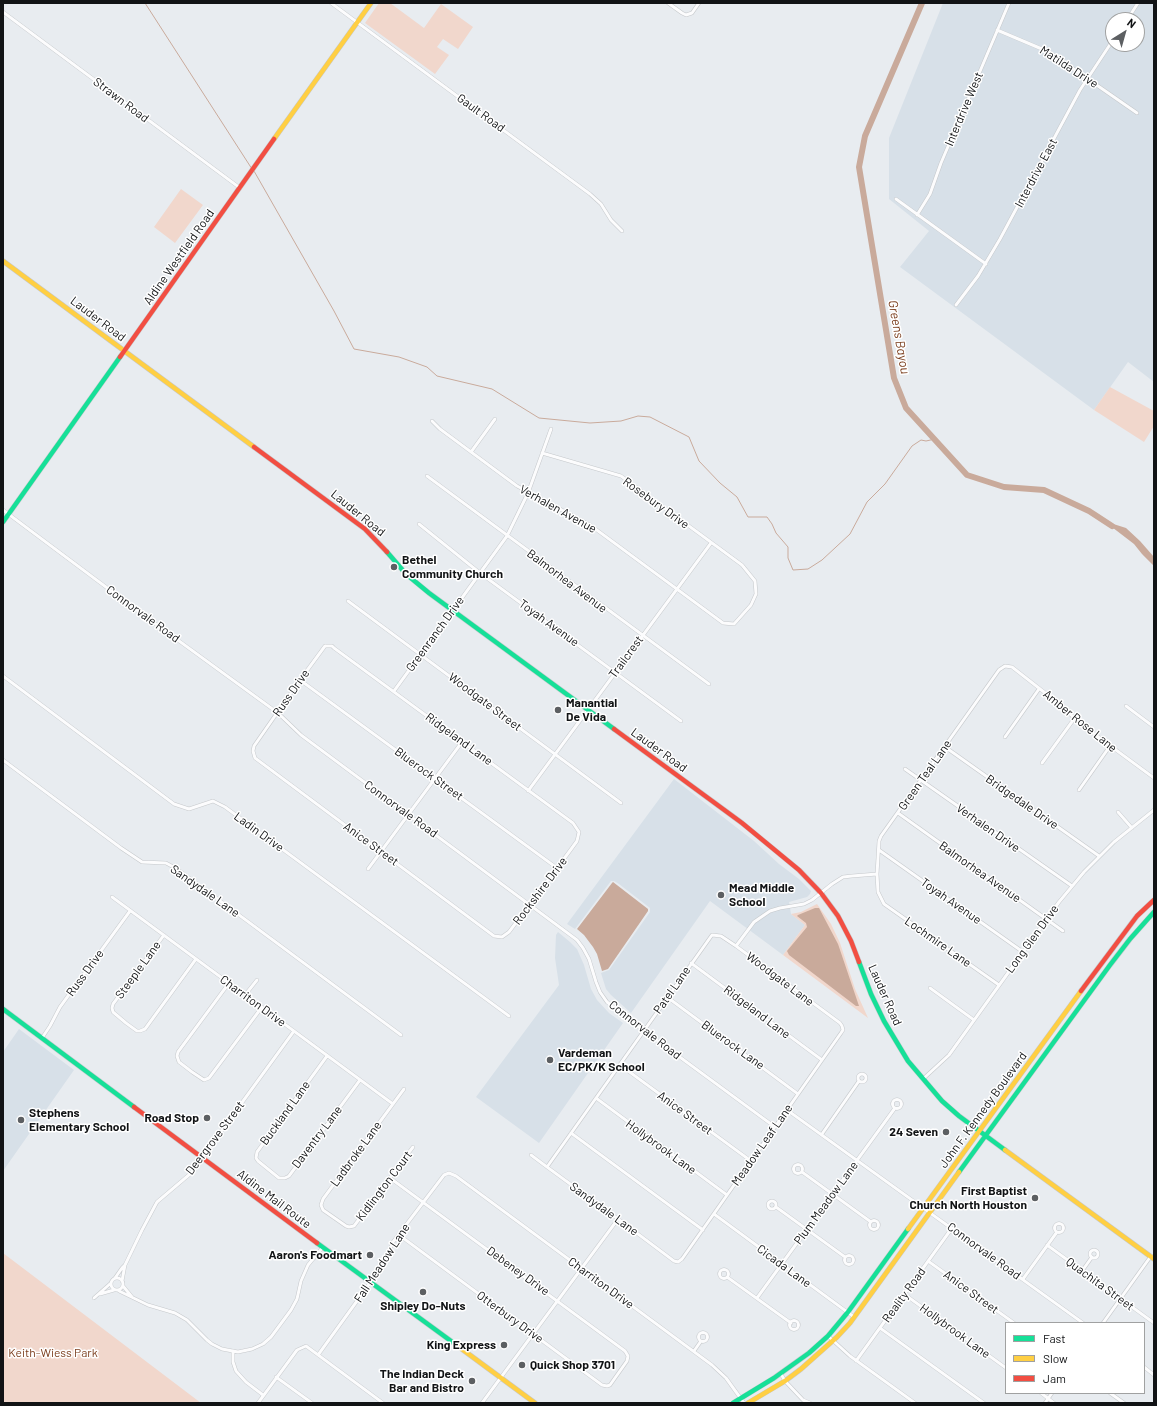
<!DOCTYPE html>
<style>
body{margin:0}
#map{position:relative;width:1157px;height:1406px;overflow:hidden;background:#e8ecf0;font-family:Barlow,sans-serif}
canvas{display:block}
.frame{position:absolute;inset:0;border:4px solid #111315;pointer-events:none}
.legend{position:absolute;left:1005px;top:1322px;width:140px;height:72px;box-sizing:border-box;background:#fff;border:1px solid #a0a1a1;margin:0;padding:5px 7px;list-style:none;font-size:12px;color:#111315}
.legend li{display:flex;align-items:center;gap:8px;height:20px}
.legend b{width:20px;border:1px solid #a0a1a1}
.north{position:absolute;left:1105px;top:12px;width:40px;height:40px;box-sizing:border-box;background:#fff;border:1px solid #a0a1a1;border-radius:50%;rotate:37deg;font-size:11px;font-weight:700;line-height:16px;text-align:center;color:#111315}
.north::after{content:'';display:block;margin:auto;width:14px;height:18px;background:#5c5f62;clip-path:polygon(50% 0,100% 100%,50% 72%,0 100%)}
</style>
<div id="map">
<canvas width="1157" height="1406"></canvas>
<div class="frame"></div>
<ul class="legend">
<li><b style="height:5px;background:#16e098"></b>Fast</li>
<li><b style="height:5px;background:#ffcf43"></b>Slow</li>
<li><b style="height:5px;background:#f24e42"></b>Jam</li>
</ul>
<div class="north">N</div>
</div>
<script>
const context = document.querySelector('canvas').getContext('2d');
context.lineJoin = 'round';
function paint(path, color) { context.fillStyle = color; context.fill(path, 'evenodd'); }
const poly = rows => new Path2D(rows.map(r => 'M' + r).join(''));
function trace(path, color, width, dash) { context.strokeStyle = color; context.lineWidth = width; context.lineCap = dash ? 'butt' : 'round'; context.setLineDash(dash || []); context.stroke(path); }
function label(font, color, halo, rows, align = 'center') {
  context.font = font + ' Barlow,sans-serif'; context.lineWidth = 3; context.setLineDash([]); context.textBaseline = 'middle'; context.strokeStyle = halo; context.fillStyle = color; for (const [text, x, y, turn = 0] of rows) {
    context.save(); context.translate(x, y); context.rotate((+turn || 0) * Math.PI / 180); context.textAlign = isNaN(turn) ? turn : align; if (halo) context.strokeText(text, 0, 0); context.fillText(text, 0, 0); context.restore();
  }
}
const built = poly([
 [943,3,1154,3,1154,382,1128,362,1094,410,900,267,929,231,889,199,889,138],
 [1113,20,1137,20,1137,44,1113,44],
 [674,779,754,841,779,864,799,879,811,891,810,894,807,897,789,902,791,914,805,925,783,955,710,901,631,1013,611,995,606,989,601,973,609,970,650,912,650,908,619,884,614,881,611,881,575,929,567,924],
 [558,932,570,942,577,949,584,965,591,989,597,1000,609,1013,623,1023,539,1143,476,1097,559,985,555,958,556,935],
 [19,1029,74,1070,3,1171,3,1052]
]);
const green = poly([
 [379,3,390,3,424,28,441,4,473,27,458,49,443,39,437,47,449,55,435,74,365,23],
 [181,189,203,205,175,243,154,227],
 [1110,387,1154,411,1154,426,1144,442,1094,410],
 [817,904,831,924,840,943,855,989,868,1018,783,955,805,925,791,914,801,912],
 [3,1253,201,1403,3,1403]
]);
const water = poly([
 [1104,521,1126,528,1140,541,1154,557,1154,566,1142,554,1134,544],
 [613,882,648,909,648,911,608,969,602,971,597,954,593,947,584,935,577,929,612,883],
 [815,908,819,908,838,944,859,1006,856,1006,789,955,787,951,807,927,806,923,797,916,798,915]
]);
const stream = poly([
 [145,3,252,169],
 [254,171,334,311,354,349,399,357,427,367,437,376,492,389,539,418,590,423,621,421,638,416,650,417,689,437,699,461,720,483,737,497,748,517,767,517,772,524,776,533,788,547,788,558,793,570,808,569,822,560,850,534,867,502,885,484,912,446,921,440,926,441,935,439]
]);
const river = poly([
 [922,3,865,136,859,167,894,378,906,408,967,475,1004,487,1044,490,1089,511,1112,526]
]);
const street = poly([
 [331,3,590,194,601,204,611,220,622,231],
 [668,3,682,13,686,15,692,13,699,3],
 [3,12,240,188],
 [1127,20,1138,3],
 [997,30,1049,52,1137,113],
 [896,199,986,264],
 [917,215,930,194,941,163,1009,3],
 [956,305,978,276,1000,239,1080,90,1113,40],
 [432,421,440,429,517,486,590,525,723,623,734,624,751,605,756,594,755,581,742,565,621,476,542,453],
 [471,452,495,419],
 [427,476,709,684],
 [3,510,142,614,278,713,301,735,577,940,583,948,589,959,596,982,600,992,607,1002,628,1019,775,1127],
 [419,524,480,573,681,721],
 [348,601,621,803],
 [325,646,332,646,334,648,573,823,579,832,577,841,569,852,509,932,502,937,494,936,255,758,253,751,254,746,300,680,325,646],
 [3,676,174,804,189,809,213,801,225,807,509,1016],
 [300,680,557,868],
 [394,691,507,536,528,493,551,429],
 [1126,706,1154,727],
 [1005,737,1039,689],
 [945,747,1099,856],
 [3,760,121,848,142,862,166,863,177,869,401,1035],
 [1042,763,1074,719],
 [905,769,1072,886],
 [1079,790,1110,746],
 [528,791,711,543],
 [1118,812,1132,828],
 [898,813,1063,931],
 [879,850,1023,952],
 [368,869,462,742],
 [112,897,393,1104],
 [164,935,113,1004,112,1008,113,1012,126,1023,137,1031,140,1031,145,1029,196,959],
 [736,946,754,922,770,911,780,908,804,904,812,900,832,884,843,877,852,876,877,874],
 [691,963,822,1060],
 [229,983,178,1052,177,1056,179,1062,192,1072,204,1080,209,1078,262,1007],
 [999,985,884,904,878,892,877,874,879,841,881,836,999,670,1005,666,1012,667,1058,703,1082,725,1154,778],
 [930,988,974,1020],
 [245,995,257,980],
 [667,997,798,1094],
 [42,1038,50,1026,60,1007,130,911],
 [327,1056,257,1152,256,1158,258,1161,279,1178,285,1178,289,1176,360,1080],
 [620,1065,751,1161],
 '858 1078a4 4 0 1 1 8 0a4 4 0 1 1-8 0Z',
 [923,1079,949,1055,1059,902,1084,872,1114,842,1154,810],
 [404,1089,323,1199,321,1205,323,1210,346,1226,349,1227,354,1226,413,1147],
 [596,1098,727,1195],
 '892.5 1104a4.5 4.5 0 1 1 9 0a4.5 4.5 0 1 1-9 0Z',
 [787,1110,1083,1323],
 [571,1133,703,1230],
 [822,1134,859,1081],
 [531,1155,547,1167,618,1219,674,1261,678,1262,682,1259,841,1033,843,1030,842,1026,840,1023,736,946,721,936,712,935,547,1167],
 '793.5 1169a4.5 4.5 0 1 1 9 0a4.5 4.5 0 1 1-9 0Z',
 [802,1172,871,1222],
 [390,1178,625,1351,628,1356,627,1361,610,1385,607,1386,602,1385,399,1235],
 '768 1205a4 4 0 1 1 8 0a4 4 0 1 1-8 0Z',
 [776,1207,845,1257],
 [714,1214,854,1317],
 '869.5 1225a4.5 4.5 0 1 1 9 0a4.5 4.5 0 1 1-9 0Z',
 '1054.5 1228a4.5 4.5 0 1 1 9 0a4.5 4.5 0 1 1-9 0Z',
 [1047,1245,1154,1323],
 '1090 1254a4 4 0 1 1 8 0a4 4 0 1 1-8 0Z',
 '844.5 1260a4.5 4.5 0 1 1 9 0a4.5 4.5 0 1 1-9 0Z',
 [928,1261,1014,1323],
 '719.5 1274a4.5 4.5 0 1 1 9 0a4.5 4.5 0 1 1-9 0Z',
 [1082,1271,1092,1257],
 [727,1277,791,1323],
 '111 1284a6 6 0 1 1 12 0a6 6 0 1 1-12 0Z',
 [115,1278,122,1268,125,1265],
 [1023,1279,1057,1232],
 [122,1281,125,1265,142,1230,157,1202,190,1174,294,1031],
 [123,1286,132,1297],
 [119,1291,148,1305,175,1313,187,1320,207,1340,212,1344,222,1349,238,1352,252,1349,263,1344,271,1337,291,1310,297,1299,301,1281,308,1265,323,1247],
 [100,1294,114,1290],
 [904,1294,1006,1368],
 [94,1298,111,1283],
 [757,1298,895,1108],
 '789.5 1325a4.5 4.5 0 1 1 9 0a4.5 4.5 0 1 1-9 0Z',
 [1103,1323,1151,1256],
 [880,1328,984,1403],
 '698.5 1337a4.5 4.5 0 1 1 9 0a4.5 4.5 0 1 1-9 0Z',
 [828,1336,850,1356,915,1403],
 [233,1351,233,1362,236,1371,246,1382,263,1395],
 [694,1351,701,1341],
 [318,1355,383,1265,393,1242,444,1175,449,1173,456,1176,712,1365,726,1378,744,1403],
 [856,1361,952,1228],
 [1144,1367,1154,1375],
 [781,1374,785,1381,803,1400,810,1403],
 [276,1377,312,1403],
 [1041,1393,1054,1403],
 [1110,1393,1124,1403],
 [258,1403,297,1350,306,1346,383,1403],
 [482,1403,618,1219],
 [1045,1403,1052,1393]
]);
const fast = poly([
 [3,522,120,357],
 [387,552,406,574,429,593,614,729],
 [859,962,871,994,884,1021,908,1061,942,1101,959,1116,1005,1150],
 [3,1009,134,1107],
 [959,1172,1110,965,1130,939,1154,912],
 [317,1243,455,1344],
 [733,1403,774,1378,809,1353,828,1336,848,1312,908,1229]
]);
const slow = poly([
 [274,139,371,3],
 [3,261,254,447],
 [1005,1150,1154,1259],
 [908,1229,1081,991],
 [455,1344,535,1403],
 [748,1403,785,1381,801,1369,837,1337,850,1323,959,1172]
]);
const jam = poly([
 [120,357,274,139],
 [254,447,365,529,387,552],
 [614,729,742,823,799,870,821,893,838,916,851,941,859,962],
 [1081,991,1137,916,1154,900],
 [134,1107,317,1243]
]);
const markers = [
 [394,567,4,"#5c5f62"],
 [558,710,4,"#5c5f62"],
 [721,895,4,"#5c5f62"],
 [550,1060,4,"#5c5f62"],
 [207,1118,4,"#5c5f62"],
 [21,1120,4,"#5c5f62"],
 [946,1132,4,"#5c5f62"],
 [1035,1198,4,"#5c5f62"],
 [370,1255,4,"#5c5f62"],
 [423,1292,4,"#5c5f62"],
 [504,1345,4,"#5c5f62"],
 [522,1365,4,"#5c5f62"],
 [472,1381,4,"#5c5f62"]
];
const streetNames = [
 ["Matilda Drive",1069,67,33],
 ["Strawn Road",121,100,37],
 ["Interdrive West",964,109,-67],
 ["Gault Road",481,113,36],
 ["Interdrive East",1036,173,-62],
 ["Aldine Westfield Road",179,257,-55],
 ["Lauder Road",98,319,37],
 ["Rosebury Drive",656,503,36],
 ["Verhalen Avenue",558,509,29],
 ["Lauder Road",358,513,39],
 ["Balmorhea Avenue",567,581,37],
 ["Connorvale Road",143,614,36],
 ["Toyah Avenue",549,623,36],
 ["Greenranch Drive",435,634,-54],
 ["Trailcrest",626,657,-54],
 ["Russ Drive",291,693,-55],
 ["Woodgate Street",485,702,37],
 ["Amber Rose Lane",1080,721,39],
 ["Ridgeland Lane",459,739,36],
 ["Lauder Road",659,750,36],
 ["Bluerock Street",429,774,36],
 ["Green Teal Lane",925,775,-55],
 ["Bridgedale Drive",1022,802,35],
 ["Connorvale Road",401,809,36],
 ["Verhalen Drive",988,828,35],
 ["Ladin Drive",259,832,36],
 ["Anice Street",371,844,36],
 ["Balmorhea Avenue",980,872,35],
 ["Sandydale Lane",205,891,35],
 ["Rockshire Drive",540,891,-53],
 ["Toyah Avenue",951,901,35],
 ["Long Glen Drive",1032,939,-54],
 ["Lochmire Lane",938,942,35],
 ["Steeple Lane",138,970,-54],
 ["Russ Drive",85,973,-54],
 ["Woodgate Lane",780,979,37],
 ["Patel Lane",672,990,-55],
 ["Lauder Road",885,995,66],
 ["Charriton Drive",253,1001,36],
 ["Ridgeland Lane",757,1012,37],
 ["Connorvale Road",645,1030,38],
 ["Bluerock Lane",733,1045,36],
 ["John F. Kennedy Boulevard",983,1110,-54],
 ["Buckland Lane",285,1113,-54],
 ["Anice Street",685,1113,36],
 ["Daventry Lane",317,1137,-53],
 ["Deergrove Street",215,1138,-53],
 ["Meadow Leaf Lane",762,1145,-55],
 ["Hollybrook Lane",661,1147,36],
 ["Ladbroke Lane",356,1154,-54],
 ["Kidlington Court",384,1186,-53],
 ["Aldine Mail Route",274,1199,37],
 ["Plum Meadow Lane",826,1203,-54],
 ["Sandydale Lane",604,1209,36],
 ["Connorvale Road",984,1251,36],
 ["Fall Meadow Lane",382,1263,-57],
 ["Cicada Lane",784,1266,36],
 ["Debeney Drive",518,1271,36],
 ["Charriton Drive",601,1283,36],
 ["Quachita Street",1100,1284,36],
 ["Anice Street",971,1292,36],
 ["Reality Road",904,1295,-54],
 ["Otterbury Drive",510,1317,36],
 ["Hollybrook Lane",955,1331,36]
];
const poiNames = [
 ["Bethel",402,560],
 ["Community Church",402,574],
 ["Manantial",566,703],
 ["De Vida",566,717],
 ["Mead Middle",729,888],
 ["School",729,902],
 ["Vardeman",558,1053],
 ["EC/PK/K School",558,1067],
 ["Stephens",29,1113],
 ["Elementary School",29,1127],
 ["Road Stop",199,1118,"right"],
 ["24 Seven",938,1132,"right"],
 ["First Baptist",1027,1191,"right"],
 ["Church North Houston",1027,1205,"right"],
 ["Aaron's Foodmart",362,1255,"right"],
 ["Shipley Do-Nuts",423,1306,"center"],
 ["King Express",496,1345,"right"],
 ["Quick Shop 3701",530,1365],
 ["The Indian Deck",464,1374,"right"],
 ["Bar and Bistro",464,1388,"right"]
];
const parkNames = [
 ["Keith-Wiess Park",53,1353]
];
const waterNames = [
 ["Greens Bayou",899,337,80]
];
paint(built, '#d7e0e8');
paint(green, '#f1d7cc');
paint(water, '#c9aa9b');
trace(stream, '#c9aa9b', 1);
trace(river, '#c9aa9b', 6);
trace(street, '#c5c8cb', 4);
trace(fast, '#c5c8cb', 5.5);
trace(slow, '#c5c8cb', 5.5);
trace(jam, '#c5c8cb', 5.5);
trace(street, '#fcfcfd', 3);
trace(fast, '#16e098', 4.5);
trace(slow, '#ffcf43', 4.5);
trace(jam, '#f24e42', 4.5);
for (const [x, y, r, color] of markers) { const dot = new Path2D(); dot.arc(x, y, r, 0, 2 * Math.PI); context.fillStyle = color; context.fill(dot); trace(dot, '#fff', 1.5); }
label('12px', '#111315', '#fff', streetNames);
label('bold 12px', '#111315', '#fff', poiNames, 'left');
label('12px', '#7d4020', '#fff', parkNames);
label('italic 13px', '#793c1b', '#fff', waterNames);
</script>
